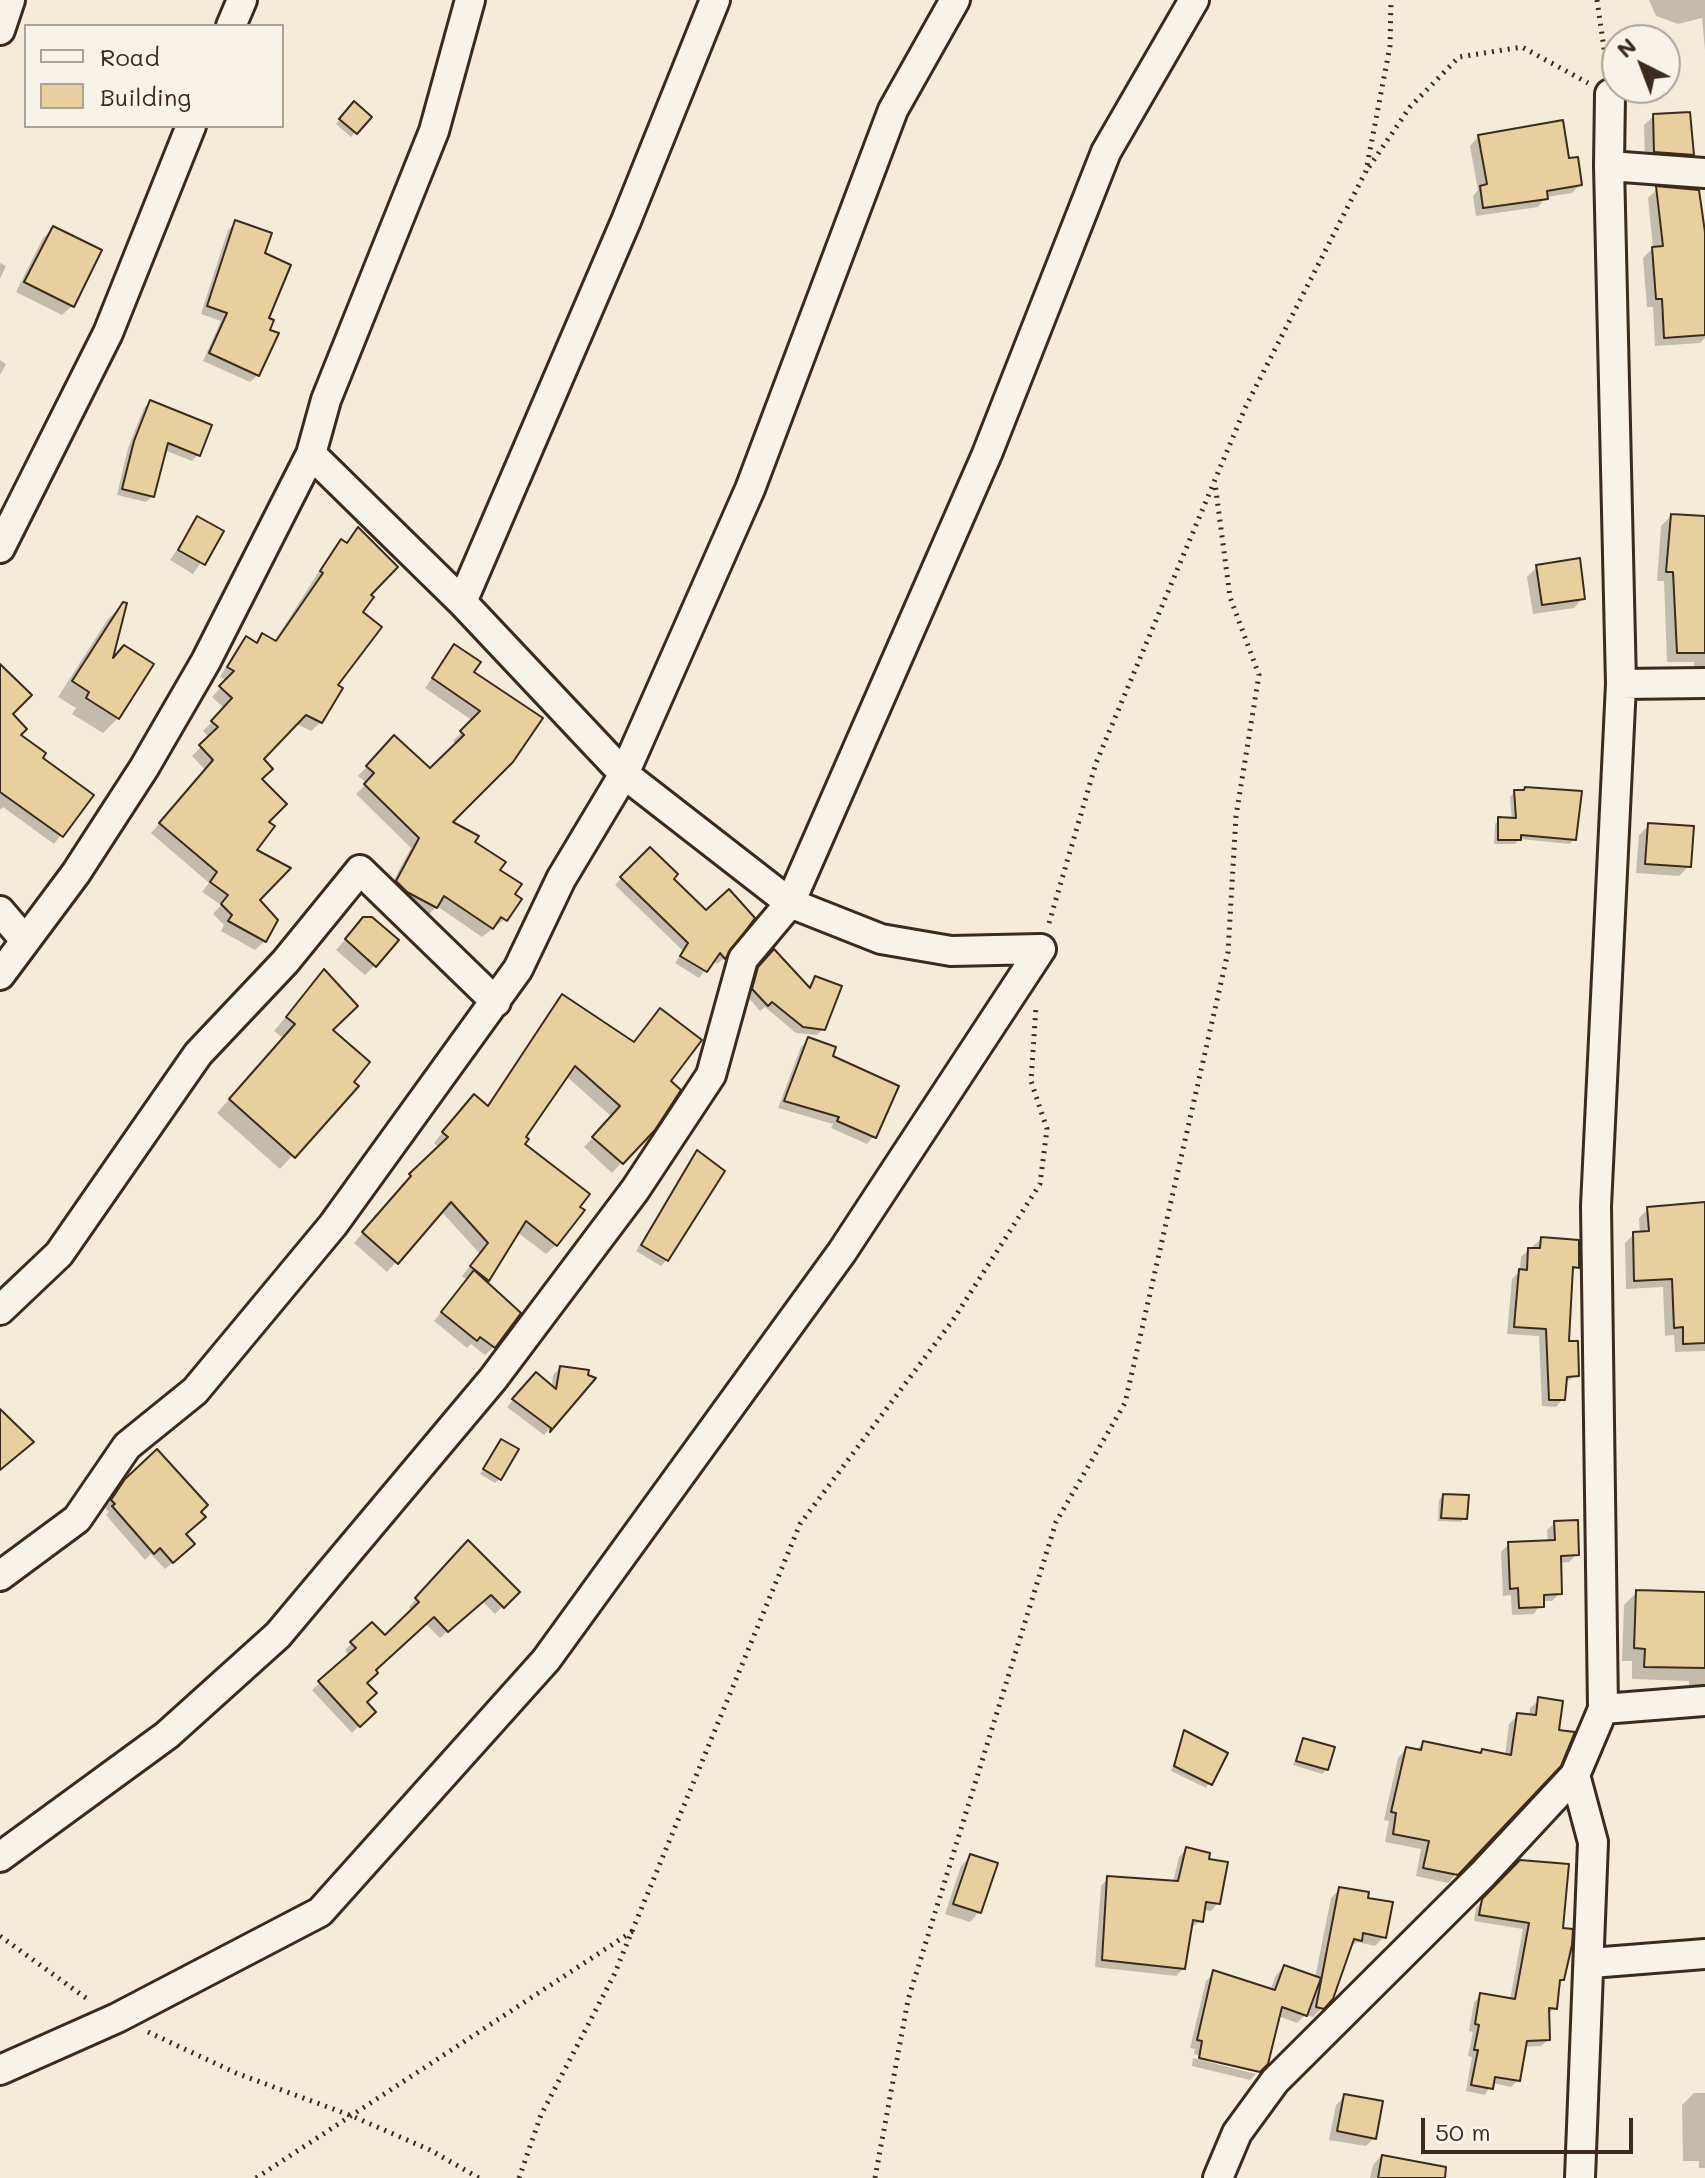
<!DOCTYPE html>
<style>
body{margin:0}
#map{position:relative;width:1705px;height:2178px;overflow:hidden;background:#f4ecd9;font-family:Mali,sans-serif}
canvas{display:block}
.legend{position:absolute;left:24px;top:24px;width:260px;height:104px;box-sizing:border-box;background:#f7f3e8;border:2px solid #aca397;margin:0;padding:10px 14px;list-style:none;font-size:24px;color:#3b2a1e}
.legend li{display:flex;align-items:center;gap:16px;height:40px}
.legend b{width:40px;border:2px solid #aca397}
.north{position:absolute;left:1601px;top:24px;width:80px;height:80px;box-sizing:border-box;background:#f7f3e8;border:2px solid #aca397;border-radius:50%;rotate:318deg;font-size:22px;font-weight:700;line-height:32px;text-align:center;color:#3b2a1e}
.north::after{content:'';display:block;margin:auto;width:28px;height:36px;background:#3b2a1e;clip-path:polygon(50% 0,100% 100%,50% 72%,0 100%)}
.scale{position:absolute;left:1421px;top:2118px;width:212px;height:36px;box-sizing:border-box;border:4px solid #3b2a1e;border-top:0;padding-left:10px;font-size:24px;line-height:28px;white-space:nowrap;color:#3b2a1e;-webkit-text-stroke:6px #f7f3e8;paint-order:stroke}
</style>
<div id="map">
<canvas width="1705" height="2178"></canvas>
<ul class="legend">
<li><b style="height:10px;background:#f7f3e8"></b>Road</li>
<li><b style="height:22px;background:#e8cf9e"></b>Building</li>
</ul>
<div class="north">N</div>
<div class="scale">50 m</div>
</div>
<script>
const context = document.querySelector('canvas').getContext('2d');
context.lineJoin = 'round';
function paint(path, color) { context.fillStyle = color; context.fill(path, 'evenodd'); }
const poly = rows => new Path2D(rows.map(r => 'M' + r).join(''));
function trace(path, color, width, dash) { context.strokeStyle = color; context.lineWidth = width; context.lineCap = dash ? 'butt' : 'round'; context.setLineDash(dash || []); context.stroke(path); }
const shadow = poly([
 [1649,0,1705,0,1705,50,1702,18,1678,24,1656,16],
 [354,104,369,117,351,137,336,124],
 [1654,116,1692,154,1682,164,1645,161,1644,125],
 [1478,137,1568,160,1580,185,1572,193,1546,197,1538,207,1476,216,1473,196,1478,190,1470,146],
 [1657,189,1697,191,1705,231,1705,338,1700,343,1655,346,1653,307,1647,307,1643,258,1653,248,1648,198],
 [235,223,262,254,266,319,258,375,250,382,203,361,221,321,201,314,228,230],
 [53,228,72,306,62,315,16,292,43,238],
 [0,263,6,266,0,279],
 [0,360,6,364,0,375],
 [150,402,198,454,192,461,164,450,153,496,146,502,117,495,128,448,144,408],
 [1671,516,1705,518,1705,672,1695,672,1694,662,1667,662,1664,581,1657,581,1661,526],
 [198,519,222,532,193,574,170,560],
 [358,530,368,595,321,722,311,731,295,723,261,759,260,779,266,822,255,850,257,900,265,941,255,950,221,931,224,925,213,914,221,905,202,892,209,883,151,833,205,770,192,756,210,738,203,731,225,709,212,697,227,681,220,677,237,648,246,639,254,644,263,635,274,642,332,551,341,542,345,544],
 [1537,567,1583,598,1574,608,1533,614,1527,577],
 [123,604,110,661,118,718,103,733,72,714,76,708,58,697,108,619],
 [454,647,472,672,540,718,449,823,498,870,512,894,505,919,482,937,437,906,427,916,388,891,411,848,356,794,367,783,358,776,394,738,430,771,457,745,453,741,473,721,425,688],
 [0,674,18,735,41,758,91,795,54,844,3,807,0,810],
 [1514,792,1574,839,1570,844,1520,839,1515,844,1494,844,1495,824,1499,819,1512,820,1510,797],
 [1648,826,1689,866,1679,876,1636,873,1639,835],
 [650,849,671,879,706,912,752,918,724,958,717,964,713,960,699,978,675,963,683,951,615,885],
 [354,930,375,965,365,975,336,950],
 [768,958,807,988,815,978,824,1028,817,1035,796,1033,765,1007,760,1011,747,996,753,976],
 [324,972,330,1030,356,1086,280,1169,217,1113,283,1038,274,1031],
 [562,997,668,1081,653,1128,612,1173,584,1147,612,1117,566,1076,523,1138,522,1145,556,1245,546,1254,517,1232,485,1282,501,1294,494,1347,485,1355,471,1344,467,1348,434,1321,467,1280,462,1276,480,1254,441,1211,387,1272,354,1243,403,1187,401,1185,440,1148,434,1143,464,1106,486,1107],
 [808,1039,830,1058,874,1136,867,1144,831,1128,833,1124,778,1108,801,1047],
 [697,1153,667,1260,661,1266,636,1251],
 [1705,1202,1705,1351,1675,1352,1674,1335,1665,1336,1663,1287,1626,1289,1625,1243,1634,1234,1640,1234,1639,1218,1648,1209],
 [1541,1239,1577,1267,1571,1273,1566,1343,1577,1375,1564,1383,1563,1399,1556,1407,1542,1406,1539,1336,1507,1334,1512,1279,1520,1271,1521,1257],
 [560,1368,593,1379,544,1435,507,1407,529,1381,552,1387,553,1375],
 [501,1441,500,1479,495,1483,480,1474],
 [157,1452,184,1535,185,1552,165,1569,151,1554,145,1560,106,1515,109,1512,105,1508,118,1489],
 [1443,1496,1465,1518,1461,1522,1438,1521,1439,1500],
 [1555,1523,1577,1554,1569,1562,1559,1563,1560,1593,1552,1601,1542,1601,1534,1614,1512,1615,1511,1595,1503,1596,1501,1552,1509,1544,1548,1543,1547,1530],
 [461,1550,517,1592,495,1614,482,1601,440,1638,425,1623,373,1670,365,1683,364,1703,373,1712,352,1733,312,1690,349,1656,345,1650,372,1625,385,1638,413,1611,409,1607],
 [1637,1592,1705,1592,1705,1690,1689,1690,1689,1681,1632,1679,1632,1661,1622,1661,1624,1605],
 [1539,1700,1556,1732,1559,1765,1448,1883,1416,1876,1421,1849,1385,1842,1389,1821,1384,1820,1398,1758,1406,1749,1415,1751,1424,1743,1479,1755,1505,1756,1509,1724,1518,1715,1529,1716,1530,1708],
 [1185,1733,1225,1754,1206,1788,1171,1771],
 [1303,1741,1327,1769,1322,1774,1293,1765],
 [1186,1849,1218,1903,1211,1911,1203,1910,1201,1921,1190,1928,1184,1968,1176,1976,1095,1967,1101,1886,1108,1878,1173,1882,1179,1857],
 [971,1856,979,1912,970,1922,945,1914,961,1866],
 [1520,1862,1560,1929,1562,1979,1555,2008,1547,2015,1548,2040,1541,2046,1524,2047,1518,2080,1511,2087,1492,2083,1485,2095,1466,2091,1472,2057,1468,2056,1473,2032,1469,2031,1474,2002,1481,1995,1510,2000,1523,1929,1474,1921,1476,1908],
 [1340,1889,1366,1899,1384,1937,1375,1946,1357,1942,1348,1948,1332,1998,1313,2017,1305,2015,1297,2023,1278,2016,1260,2070,1194,2054,1195,2049,1190,2048,1206,1981,1214,1973,1270,1991,1276,1975,1284,1967,1315,1978,1331,1898],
 [1193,2058,1256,2074,1250,2080,1192,2066],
 [1694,2093,1705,2093,1705,2168,1699,2168,1699,2161,1683,2161,1682,2105],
 [1345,2096,1374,2138,1366,2146,1329,2140,1336,2105],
 [1381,2156,1416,2163,1413,2178,1370,2178,1373,2165]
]);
const building = poly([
 [354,101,372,117,357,134,339,119,354,101],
 [1690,112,1694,155,1654,152,1653,114,1690,112],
 [1563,120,1569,158,1578,157,1582,185,1547,191,1548,199,1483,208,1480,186,1487,184,1478,135,1563,120],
 [1656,186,1699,190,1705,232,1705,335,1664,338,1662,299,1656,299,1652,247,1663,246,1656,186],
 [235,220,272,233,265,253,291,265,269,318,274,320,270,330,279,333,259,376,209,353,227,313,207,306,235,220],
 [53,226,102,250,74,307,24,282,53,226],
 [150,400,212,425,200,456,168,443,154,497,122,489,134,441,150,400],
 [1671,514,1705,516,1705,653,1677,653,1673,572,1666,572,1671,514],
 [197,516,224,531,205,565,178,550,197,516],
 [358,527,398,567,371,595,374,597,363,612,382,627,338,685,343,688,322,723,306,715,264,759,273,769,262,779,287,804,269,822,275,826,257,850,291,868,260,900,278,920,266,942,228,921,232,915,221,904,228,895,210,882,217,872,159,823,213,760,199,745,218,727,211,721,232,698,219,686,234,671,227,667,246,636,257,643,262,633,276,641,323,573,320,571,341,539,347,543,358,527],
 [1580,558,1585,599,1542,605,1536,565,1580,558],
 [123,602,127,603,113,658,124,645,154,664,119,719,86,698,89,692,72,681,123,602],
 [454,644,481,662,474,672,543,718,513,762,453,822,479,836,475,842,506,862,500,870,522,884,515,894,522,899,507,921,501,917,493,929,444,896,437,908,407,892,396,881,419,838,364,784,374,773,366,766,394,735,430,768,464,735,460,731,480,711,432,678,454,644],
 [0,664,32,695,13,714,27,729,21,735,46,753,43,758,94,795,63,837,0,792,0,664],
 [1525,787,1582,791,1576,840,1521,835,1521,840,1498,840,1498,817,1516,818,1514,790,1524,790,1525,787],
 [1648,823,1694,826,1691,867,1645,864,1648,823],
 [650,847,678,874,674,879,706,910,729,889,755,918,725,959,720,953,707,972,680,956,688,943,620,877,650,847],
 [363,917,372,917,399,940,376,967,345,939,363,917],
 [774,949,810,988,815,976,842,986,825,1030,803,1027,772,1002,768,1006,752,989,758,967,774,949],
 [324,969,358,1006,333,1030,370,1062,354,1082,359,1086,295,1158,229,1099,295,1024,286,1017,324,969],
 [562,994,634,1042,660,1008,702,1040,671,1081,681,1090,655,1130,623,1164,592,1137,620,1106,575,1066,526,1137,529,1139,525,1144,590,1194,580,1207,585,1210,557,1246,526,1221,489,1281,470,1266,488,1243,451,1202,398,1264,362,1232,411,1176,409,1174,448,1137,442,1132,474,1094,488,1106,562,994],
 [808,1037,836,1047,833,1056,899,1086,876,1138,837,1121,839,1117,784,1101,808,1037],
 [697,1150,725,1171,668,1261,641,1245,697,1150],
 [1705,1202,1705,1343,1683,1344,1683,1327,1674,1328,1672,1279,1634,1281,1633,1232,1649,1231,1647,1207,1705,1202],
 [1541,1237,1579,1240,1579,1268,1573,1267,1569,1341,1578,1341,1579,1376,1567,1377,1565,1400,1549,1400,1546,1329,1514,1327,1519,1269,1527,1270,1528,1248,1540,1248,1541,1237],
 [474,1270,521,1313,495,1348,480,1337,477,1341,441,1312,474,1270],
 [560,1366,589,1370,588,1375,596,1378,550,1432,551,1428,512,1399,536,1372,556,1389,560,1366],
 [0,1409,34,1442,0,1470,0,1409],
 [501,1439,519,1449,501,1480,483,1469,501,1439],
 [157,1449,208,1505,201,1512,206,1517,186,1534,195,1544,173,1563,160,1548,154,1554,112,1506,115,1504,111,1500,125,1479,157,1449],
 [1443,1494,1469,1495,1467,1519,1441,1518,1443,1494],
 [1578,1520,1579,1555,1561,1556,1562,1594,1544,1595,1544,1607,1519,1608,1518,1588,1510,1589,1508,1542,1555,1540,1554,1521,1578,1520],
 [468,1540,520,1592,504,1608,491,1595,448,1632,434,1617,376,1670,378,1673,367,1683,377,1693,367,1702,376,1712,360,1727,318,1681,356,1648,350,1642,372,1622,385,1635,419,1602,415,1598,468,1540],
 [1636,1590,1705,1592,1705,1668,1644,1667,1645,1649,1634,1648,1636,1590],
 [1538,1697,1563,1701,1559,1730,1575,1732,1561,1766,1458,1875,1423,1868,1429,1841,1393,1834,1396,1813,1391,1812,1406,1747,1421,1750,1423,1741,1481,1753,1482,1749,1511,1755,1517,1713,1536,1715,1538,1697],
 [1184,1730,1228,1753,1212,1785,1174,1766,1184,1730],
 [1303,1738,1335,1747,1328,1770,1296,1761,1303,1738],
 [1186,1847,1210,1853,1209,1859,1228,1862,1220,1904,1206,1902,1203,1922,1193,1920,1185,1969,1102,1960,1107,1876,1178,1881,1186,1847],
 [970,1854,998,1863,981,1913,953,1904,970,1854],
 [1520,1860,1569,1864,1563,1928,1573,1929,1572,1945,1564,1980,1560,1980,1557,2009,1549,2008,1550,2040,1527,2041,1520,2081,1495,2077,1493,2089,1471,2085,1478,2050,1474,2050,1479,2025,1475,2024,1480,1993,1515,1999,1529,1923,1479,1915,1482,1899,1520,1860],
 [1339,1887,1369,1892,1368,1898,1393,1902,1386,1938,1363,1933,1362,1941,1354,1939,1333,1999,1324,2009,1316,2007,1339,1887],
 [1284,1965,1321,1978,1307,2016,1282,2007,1268,2064,1260,2072,1199,2058,1202,2041,1197,2040,1213,1970,1275,1990,1284,1965],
 [1344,2094,1383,2101,1376,2139,1337,2131,1344,2094],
 [1382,2155,1446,2167,1445,2178,1378,2178,1382,2155]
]);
const path = poly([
 [1597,0,1607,69],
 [1369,167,1410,107,1459,57,1522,47,1588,83],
 [1049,923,1096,763,1246,406,1366,171,1390,46,1391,0],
 [0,1936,90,2001],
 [148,2032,236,2073,352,2116,430,2150,479,2178],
 [256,2178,633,1931],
 [519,2178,541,2115,614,1975,800,1524,953,1320,1040,1184,1047,1129,1031,1081,1036,1007],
 [875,2178,908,2000,1056,1522,1125,1403,1228,952,1236,816,1259,675,1230,597,1215,483]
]);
const minor = poly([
 [231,26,242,0],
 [0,30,10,0],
 [1609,166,1705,173],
 [311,454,462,602,624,774,790,903,881,939,951,951,1041,949],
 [0,548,108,333,191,126],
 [462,602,626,221,715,0],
 [1621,684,1705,683],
 [0,911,24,939],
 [0,975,76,873,144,768,206,661,311,454,326,400,434,131,470,0],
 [0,1310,59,1254,198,1054,285,962,360,870,496,1002],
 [0,1576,77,1519,127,1446,195,1391,333,1225,518,969,561,879,624,774,750,489,893,110,955,0],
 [1603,1709,1705,1701],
 [0,1857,167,1735,278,1635,493,1379,635,1190,711,1075,743,959,790,903,987,454,1106,152,1194,0],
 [1591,1963,1705,1954],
 [0,2070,117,2018,320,1912,546,1660,842,1252,1041,949],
 [1218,2178,1237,2133,1275,2081,1483,1874,1575,1775],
 [1580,2178,1593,1842,1575,1775,1603,1709,1596,1206,1621,684,1609,166,1610,94]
]);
paint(shadow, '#0003');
paint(building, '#e8cf9e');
trace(building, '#3b2a1e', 2);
trace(minor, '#3b2a1e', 34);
trace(path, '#3b2a1e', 5, [2, 6]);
trace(minor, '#f7f3e8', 28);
</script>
